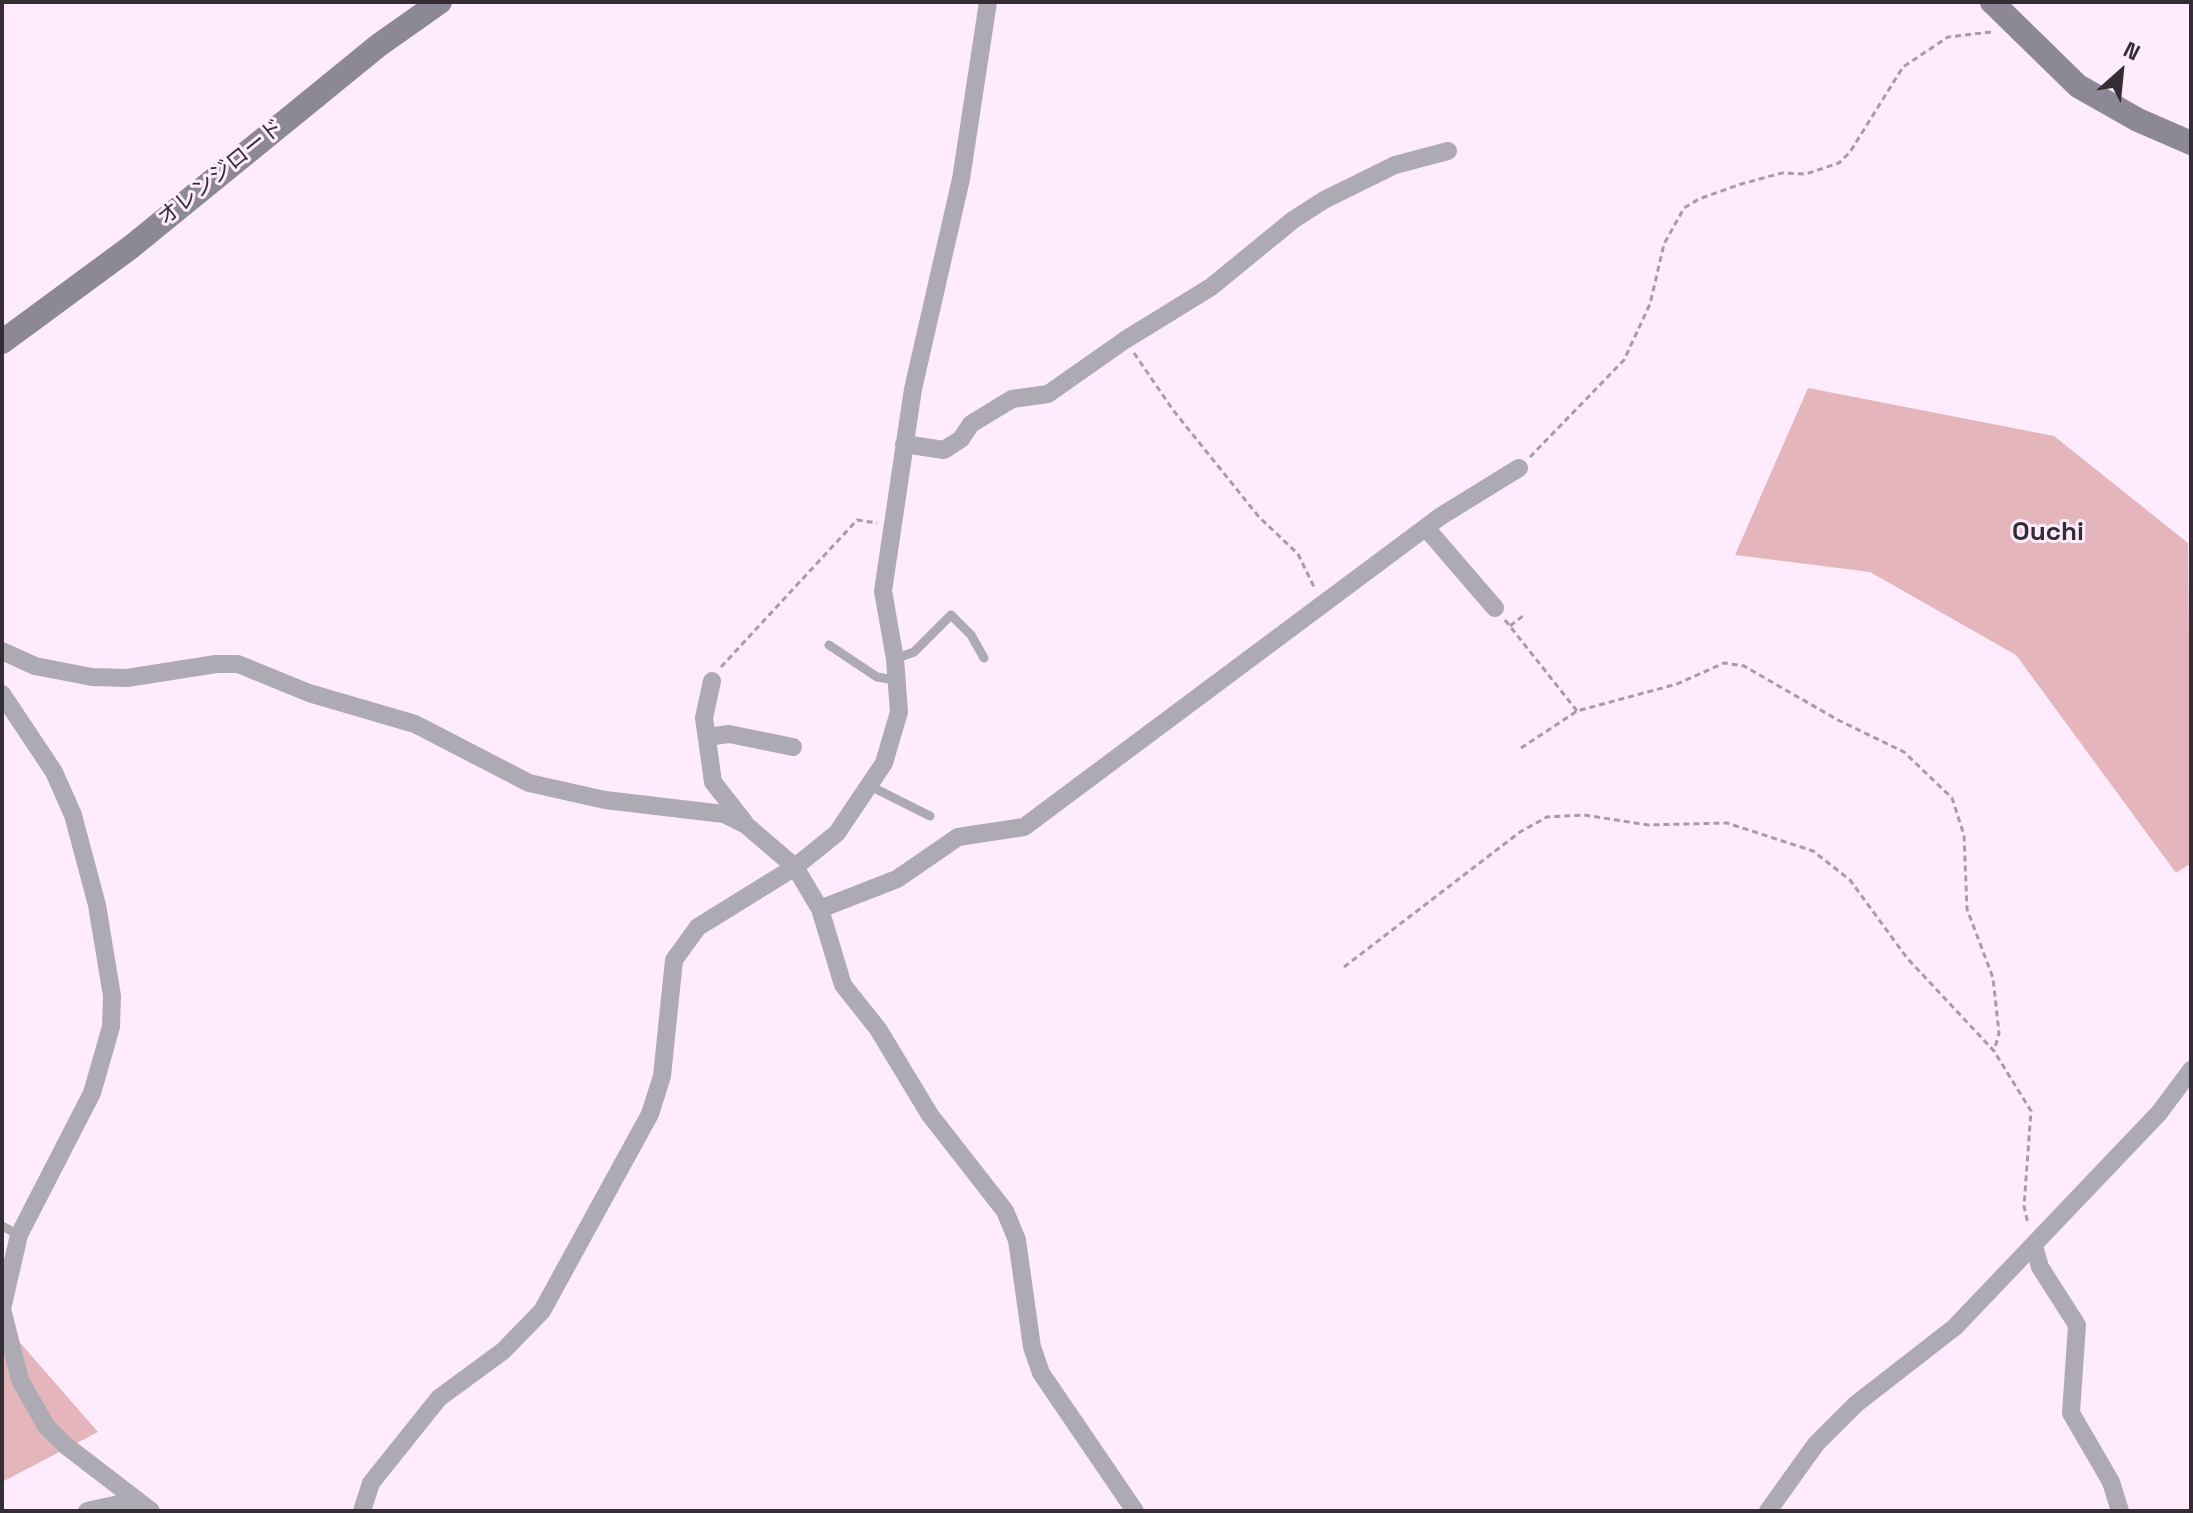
<!DOCTYPE html>
<meta charset="utf-8">
<style>
body{margin:0}
#map{position:relative;width:2193px;height:1513px;overflow:hidden;background:#feecfe;font-family:"Space Grotesk",sans-serif}
canvas{display:block}
.frame{position:absolute;inset:0;border:4px solid #342d34;pointer-events:none}
.north{position:absolute;left:2081px;top:32px;width:80px;height:80px;-webkit-text-stroke:6px #feecfe;paint-order:stroke;rotate:27deg;font-size:22px;font-weight:700;line-height:32px;text-align:center;color:#342d34}
.north::after{content:'';display:block;margin:auto;width:28px;height:36px;background:#342d34;clip-path:polygon(50% 0,100% 100%,50% 72%,0 100%)}
</style>
<div id="map">
<canvas width="2193" height="1513"></canvas>
<div class="frame"></div>
<div class="north">N</div>
</div>
<script>
const context = document.querySelector('canvas').getContext('2d');
context.lineJoin = 'round';
function paint(path, color) { context.fillStyle = color; context.fill(path, 'evenodd'); }
const poly = rows => new Path2D(rows.map(r => 'M' + r).join(''));
function trace(path, color, width, dash) { context.strokeStyle = color; context.lineWidth = width; context.lineCap = dash ? 'butt' : 'round'; context.setLineDash(dash || []); context.stroke(path); }
function label(font, color, halo, rows, align = 'center') {
  context.font = font + ' "Space Grotesk","Noto Sans JP",sans-serif'; context.lineWidth = 6; context.setLineDash([]); context.textBaseline = 'middle'; context.strokeStyle = halo; context.fillStyle = color; for (const [text, x, y, turn = 0] of rows) {
    context.save(); context.translate(x, y); context.rotate((+turn || 0) * Math.PI / 180); context.textAlign = isNaN(turn) ? turn : align; if (halo) context.strokeText(text, 0, 0); context.fillText(text, 0, 0); context.restore();
  }
}
const green = poly([
 [1808,388,2054,436,2188,543,2191,863,2176,873,2016,655,1870,572,1735,555],
 [2,1322,98,1432,2,1482]
]);
const path = poly([
 [1134,353,1173,410,1259,517,1298,554,1314,587],
 [1530,457,1624,360,1650,304,1664,244,1684,208,1699,199,1741,184,1782,173,1806,174,1839,163,1850,152,1903,67,1948,37,1991,32],
 [1505,620,1577,711],
 [1510,626,1524,615],
 [721,667,857,520,877,523],
 [1521,748,1577,711,1677,684,1724,663,1744,666,1838,720,1904,752,1952,798,1964,835,1967,909,1993,978,1999,1033,1994,1051],
 [1344,967,1520,832,1547,817,1584,815,1648,825,1727,823,1813,851,1850,880,1907,958,1994,1051,2031,1111,2024,1206,2028,1224]
]);
const lane = poly([
 [829,645,877,677,896,680],
 [895,659,914,652,951,615,971,635,984,658],
 [870,786,930,816],
 [2,1226,19,1235]
]);
const street = poly([
 [904,444,944,450,961,439,971,424,1012,399,1048,394,1125,340,1211,287,1293,220,1324,200,1395,165,1448,151],
 [1426,528,1495,608],
 [2,651,35,666,92,677,127,678,216,664,238,664,309,693,415,724,529,783,605,800,724,814,746,825,795,867,820,909,843,985,878,1029,930,1115,1005,1211,1017,1240,1032,1347,1041,1373,1135,1511],
 [712,681,704,718,713,782,745,823],
 [2,694,54,772,73,815,97,905,112,996,111,1027,92,1093,19,1235,2,1309,20,1380,46,1426,65,1445,151,1511],
 [707,737,729,734,793,747],
 [820,909,897,879,958,837,1024,827,1441,516,1519,468],
 [2034,1246,2040,1267,2077,1325,2071,1413,2111,1482,2120,1511],
 [87,1511,137,1500],
 [362,1511,371,1483,439,1398,503,1351,542,1311,650,1114,662,1076,674,960,698,927,795,867,837,833,884,763,899,712,895,659,883,591,913,389,961,179,988,2],
 [1768,1511,1816,1444,1856,1404,1955,1327,2159,1113,2191,1070]
]);
const secondary = poly([
 [1992,2,2078,86,2138,120,2191,143],
 [2,342,131,247,379,45,440,2]
]);
const streetNames = [
 ["オレンジロード",221,173,-39]
];
const quarterNames = [
 ["Ouchi",2048,533]
];
paint(green, '#e4b6bb');
trace(path, '#a89ba8', 3, [6, 4]);
trace(lane, '#aeaab4', 9);
trace(street, '#aeaab4', 18);
trace(secondary, '#8c8895', 24);
label('22px', '#342d34', '#feecfe', streetNames);
label('bold 26px', '#342d34', '#feecfe', quarterNames);
</script>
